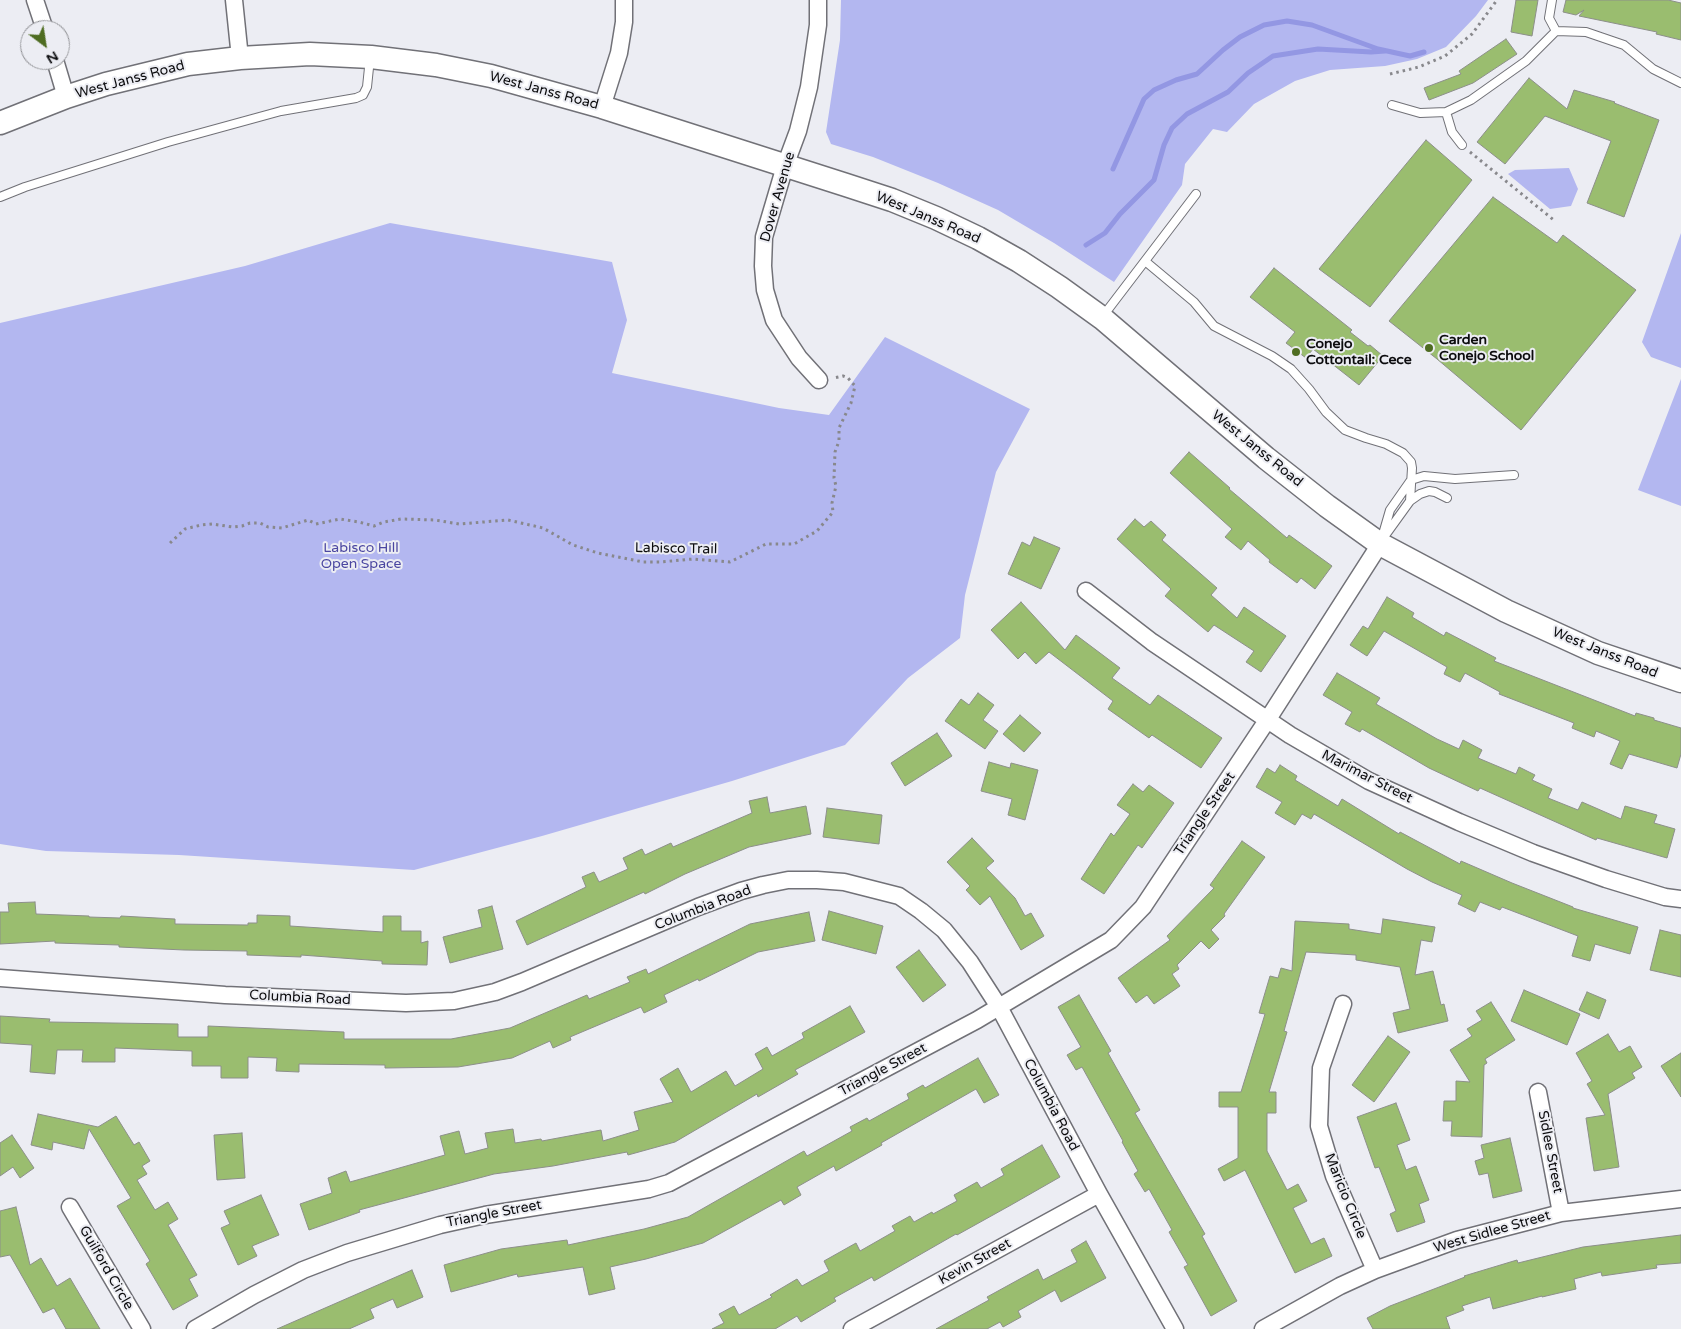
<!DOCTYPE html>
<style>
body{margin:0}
#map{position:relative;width:1681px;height:1329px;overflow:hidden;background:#ecedf3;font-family:"Varela Round",sans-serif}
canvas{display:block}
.north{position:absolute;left:20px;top:20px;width:50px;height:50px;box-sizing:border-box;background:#ecedf3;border:1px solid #929397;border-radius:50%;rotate:149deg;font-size:14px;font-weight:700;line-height:20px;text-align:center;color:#0c0c0e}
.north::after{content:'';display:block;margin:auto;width:18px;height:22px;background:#4e6c21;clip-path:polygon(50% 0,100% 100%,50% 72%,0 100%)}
</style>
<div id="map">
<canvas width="1681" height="1329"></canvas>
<div class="north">N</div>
</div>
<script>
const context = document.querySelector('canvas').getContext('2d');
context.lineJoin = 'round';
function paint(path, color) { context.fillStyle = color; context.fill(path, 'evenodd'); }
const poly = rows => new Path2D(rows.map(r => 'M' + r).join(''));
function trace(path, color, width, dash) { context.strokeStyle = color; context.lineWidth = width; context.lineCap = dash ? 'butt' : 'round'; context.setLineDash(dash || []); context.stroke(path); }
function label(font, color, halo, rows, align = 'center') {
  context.font = font + ' "Varela Round",sans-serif'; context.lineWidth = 4; context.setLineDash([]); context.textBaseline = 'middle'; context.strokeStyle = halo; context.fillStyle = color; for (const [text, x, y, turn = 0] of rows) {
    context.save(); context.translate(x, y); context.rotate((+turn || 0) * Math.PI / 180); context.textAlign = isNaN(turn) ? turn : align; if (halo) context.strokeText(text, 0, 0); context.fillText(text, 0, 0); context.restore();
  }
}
const green = poly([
 [841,0,1488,0,1476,16,1446,47,1417,59,1385,66,1330,70,1295,81,1254,104,1227,132,1213,129,1185,164,1182,185,1114,282,1054,243,998,210,938,183,873,157,831,144,826,132,840,40],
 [1569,168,1578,189,1571,206,1550,209,1508,174,1515,170],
 [390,223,612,262,627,320,612,373,779,408,829,415,885,337,1030,409,996,472,965,595,960,638,908,678,845,745,732,781,542,836,414,870,179,855,46,851,0,844,0,323,245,266],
 [1681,233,1681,368,1651,357,1642,342],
 [1681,379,1681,506,1638,490]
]);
const stream = poly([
 [1113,169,1144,99,1154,90,1176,80,1197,74,1223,50,1240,37,1264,25,1287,21,1312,25,1378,49,1410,56,1424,52],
 [1086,245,1105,233,1120,214,1154,180,1164,145,1172,128,1187,114,1228,92,1248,73,1273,56,1318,49,1371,52,1385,51]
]);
const building = poly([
 [1516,0,1538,0,1532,36,1511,32,1516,0],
 [1566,0,1668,0,1681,3,1681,40,1656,34,1657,32,1579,16,1584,10,1576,15,1563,12,1566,0],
 [1506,39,1517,54,1473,83,1429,100,1424,88,1461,74,1459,71,1506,39],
 [1529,78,1567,109,1574,90,1615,102,1614,103,1659,120,1624,217,1587,203,1611,141,1545,116,1505,164,1477,142,1529,78],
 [1426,140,1472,180,1370,307,1319,269,1426,140],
 [1493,197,1557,243,1563,235,1636,290,1521,430,1437,359,1389,321,1493,197],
 [1274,268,1352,330,1350,332,1368,346,1370,345,1383,356,1359,385,1313,349,1306,358,1286,343,1295,332,1250,297,1274,268],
 [1189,452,1230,488,1229,489,1287,538,1289,535,1332,566,1315,589,1301,578,1297,583,1269,562,1270,560,1248,541,1241,550,1225,537,1232,529,1170,473,1189,452],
 [1135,519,1144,527,1151,521,1166,535,1162,540,1217,588,1211,595,1237,618,1244,607,1286,636,1261,672,1246,662,1254,651,1214,625,1208,632,1165,596,1171,589,1117,539,1135,519],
 [1034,537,1060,548,1041,589,1008,574,1022,542,1030,546,1034,537],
 [1387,597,1414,613,1412,617,1444,636,1446,632,1496,658,1494,661,1635,716,1636,713,1654,718,1654,720,1681,728,1681,754,1677,768,1629,754,1622,769,1610,764,1620,741,1596,731,1594,737,1572,728,1574,723,1499,694,1500,692,1465,673,1460,682,1444,674,1447,667,1384,631,1367,656,1350,645,1363,626,1368,629,1387,597],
 [1021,602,1065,650,1076,635,1120,668,1112,678,1150,705,1158,695,1222,738,1201,768,1152,735,1149,738,1108,709,1113,701,1049,652,1036,664,1025,652,1018,659,991,630,1021,602],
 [1337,673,1380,698,1376,704,1437,739,1459,749,1463,740,1482,750,1478,758,1516,774,1519,767,1535,775,1532,780,1552,789,1548,798,1578,810,1582,802,1621,819,1625,806,1657,815,1654,823,1675,829,1667,858,1597,838,1596,840,1480,788,1478,791,1429,768,1362,729,1360,732,1345,724,1352,712,1323,695,1337,673],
 [978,693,994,705,983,720,998,731,985,749,945,721,961,699,969,705,978,693],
 [1020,715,1041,733,1024,752,1003,734,1020,715],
 [937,733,952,756,905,786,891,763,937,733],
 [989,762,1010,768,1011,763,1038,770,1025,820,1008,815,1012,799,981,791,989,762],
 [1280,765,1297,776,1295,780,1338,806,1342,799,1399,834,1400,832,1460,864,1461,861,1512,883,1573,907,1573,908,1638,927,1630,954,1595,944,1590,961,1572,956,1578,936,1502,907,1500,910,1480,902,1475,912,1458,904,1462,895,1432,882,1407,869,1314,814,1311,819,1302,814,1295,825,1275,813,1282,802,1256,787,1267,768,1275,773,1280,765],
 [1133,784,1143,792,1149,785,1174,803,1142,848,1138,845,1104,894,1081,879,1111,833,1114,836,1130,814,1117,805,1133,784],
 [767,797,770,813,806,806,811,834,749,847,685,874,645,894,644,892,527,945,516,921,586,887,582,877,594,872,599,882,628,869,623,858,642,849,645,855,671,843,673,847,752,813,749,801,767,797],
 [827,808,882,815,879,844,823,837,827,808],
 [972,838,994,861,986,868,1015,898,1025,916,1031,913,1044,936,1021,950,990,896,980,905,966,890,970,886,947,862,972,838],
 [1242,841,1265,857,1224,914,1225,916,1211,930,1219,939,1209,949,1201,941,1177,965,1179,969,1172,974,1180,986,1154,1004,1147,995,1136,1003,1118,978,1170,940,1167,936,1214,888,1210,885,1242,841],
 [35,902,36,914,89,916,89,917,120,918,121,916,175,919,175,924,248,925,248,923,257,923,257,915,290,916,290,926,383,932,383,916,401,916,401,931,421,931,421,943,428,941,427,965,382,964,382,961,301,955,301,957,247,955,247,951,184,950,119,947,119,945,55,943,55,941,0,944,0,912,9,912,8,903,35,902],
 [492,906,503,949,450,963,443,937,482,927,478,910,492,906],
 [829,911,883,926,876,954,822,940,829,911],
 [809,912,815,941,758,952,699,981,698,979,664,995,667,1002,644,1013,641,1007,570,1037,571,1040,553,1048,550,1041,512,1058,458,1067,385,1068,385,1065,299,1064,299,1072,276,1071,277,1058,248,1057,248,1078,221,1078,221,1066,192,1066,192,1051,115,1048,115,1062,82,1062,83,1050,57,1050,55,1074,30,1072,32,1045,0,1043,0,1016,50,1019,49,1022,178,1024,178,1037,208,1037,208,1026,344,1032,344,1039,451,1039,510,1028,587,995,589,999,630,982,627,977,646,969,648,974,750,924,809,912],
 [1383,919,1435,927,1432,942,1421,940,1415,975,1433,971,1441,1005,1444,1004,1448,1021,1398,1033,1393,1013,1410,1009,1400,967,1356,960,1356,955,1306,952,1284,1031,1287,1032,1269,1092,1276,1092,1276,1113,1267,1113,1267,1151,1287,1190,1298,1184,1307,1201,1293,1208,1311,1244,1324,1238,1332,1256,1295,1273,1245,1170,1224,1181,1218,1169,1238,1158,1238,1107,1219,1107,1219,1092,1241,1092,1265,1014,1259,1013,1270,976,1278,978,1281,968,1292,971,1295,921,1349,924,1349,929,1381,934,1383,919],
 [1660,930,1681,935,1681,977,1650,970,1660,930],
 [919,950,946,985,923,1002,896,967,919,950],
 [1524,990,1580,1014,1567,1045,1511,1021,1524,990],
 [1587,992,1606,1000,1599,1019,1579,1010,1587,992],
 [1079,995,1111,1051,1108,1053,1140,1110,1135,1113,1205,1234,1202,1236,1237,1301,1211,1316,1184,1267,1188,1265,1169,1232,1172,1230,1149,1189,1145,1192,1134,1174,1138,1171,1122,1142,1123,1141,1082,1067,1076,1070,1067,1055,1081,1047,1058,1007,1079,995],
 [1491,1002,1515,1040,1485,1059,1487,1063,1484,1065,1482,1137,1451,1136,1452,1121,1443,1121,1444,1101,1456,1101,1456,1081,1470,1082,1450,1050,1472,1036,1467,1029,1482,1020,1476,1011,1491,1002],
 [850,1006,865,1032,795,1070,798,1074,758,1097,757,1094,675,1142,628,1155,627,1152,553,1166,494,1174,359,1210,360,1212,309,1230,300,1204,332,1193,328,1178,346,1171,350,1182,445,1155,440,1136,459,1131,465,1154,488,1148,485,1133,513,1129,515,1143,541,1139,542,1141,601,1130,603,1141,639,1130,634,1112,673,1102,660,1079,678,1068,691,1092,726,1071,735,1086,763,1069,755,1054,767,1047,772,1056,804,1038,802,1033,850,1006],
 [1608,1034,1619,1052,1630,1046,1642,1067,1632,1073,1635,1078,1608,1094,1619,1167,1594,1171,1586,1118,1605,1115,1587,1084,1592,1081,1576,1053,1608,1034],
 [1388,1036,1410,1052,1374,1102,1352,1085,1388,1036],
 [1681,1053,1681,1097,1661,1066,1681,1053],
 [978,1058,999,1095,984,1103,976,1089,881,1143,882,1145,836,1171,834,1166,797,1187,801,1195,784,1205,781,1200,703,1243,646,1259,610,1267,615,1289,589,1295,583,1267,518,1277,517,1274,451,1292,444,1265,501,1249,567,1240,568,1245,644,1229,688,1217,804,1151,807,1156,852,1131,850,1127,867,1118,869,1121,909,1099,907,1094,923,1085,925,1088,978,1058],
 [1396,1103,1410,1140,1397,1145,1406,1170,1416,1166,1429,1200,1419,1204,1425,1222,1397,1232,1390,1214,1396,1211,1379,1167,1375,1168,1357,1117,1396,1103],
 [38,1114,98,1127,116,1116,134,1145,139,1142,150,1161,142,1166,147,1174,137,1180,155,1210,168,1202,178,1219,168,1225,197,1275,189,1279,198,1296,173,1310,146,1264,150,1261,117,1206,131,1198,89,1129,84,1149,53,1142,52,1150,31,1145,38,1114],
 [242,1133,245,1178,217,1180,214,1135,242,1133],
 [12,1135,34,1168,20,1178,13,1167,0,1176,0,1143,12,1135],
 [1510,1138,1522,1191,1493,1198,1488,1173,1479,1175,1475,1161,1484,1158,1481,1145,1510,1138],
 [1042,1145,1060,1177,1011,1205,957,1235,956,1234,874,1281,872,1277,834,1298,836,1301,801,1322,797,1316,775,1329,712,1329,724,1323,719,1314,734,1306,739,1315,772,1297,770,1295,797,1279,802,1286,829,1271,824,1261,856,1243,860,1251,895,1231,892,1226,910,1216,914,1222,932,1212,933,1214,957,1201,954,1195,977,1182,981,1188,1004,1175,1001,1169,1042,1145],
 [261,1195,279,1235,252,1246,257,1256,238,1265,221,1228,230,1224,224,1211,261,1195],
 [16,1207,30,1265,41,1258,57,1286,70,1278,100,1329,66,1329,54,1308,43,1313,10,1255,0,1257,0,1211,16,1207],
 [1681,1235,1681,1263,1656,1265,1657,1268,1602,1276,1601,1272,1574,1279,1576,1289,1542,1297,1542,1296,1493,1309,1490,1297,1462,1306,1464,1310,1446,1317,1450,1329,1373,1329,1367,1318,1390,1306,1465,1277,1464,1276,1517,1260,1518,1263,1583,1247,1681,1235],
 [1086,1241,1106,1278,1061,1302,1055,1290,1018,1311,1021,1317,1003,1327,1000,1322,987,1329,936,1329,989,1300,987,1297,1038,1269,1043,1280,1077,1262,1071,1250,1086,1241],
 [412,1270,423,1297,397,1308,393,1299,370,1309,374,1318,349,1329,277,1329,412,1270]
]);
const path = poly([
 [1390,74,1419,67,1445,56,1472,34,1497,0],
 [1470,152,1555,221],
 [170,543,185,529,201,525,212,524,233,527,242,526,250,523,260,523,268,527,282,528,308,520,316,524,340,519,359,522,374,526,384,522,401,519,435,520,459,524,508,520,543,528,573,545,598,553,643,562,660,562,693,559,730,562,766,544,794,544,817,531,833,512,832,503,836,486,834,478,835,452,839,441,839,428,851,403,855,386,848,378,843,376,834,378]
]);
const lane = poly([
 [1552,0,1549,18,1556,31],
 [1392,105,1420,113,1446,112,1471,100,1526,61,1556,31,1586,32,1624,45,1653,69,1681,83],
 [1446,112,1452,132,1462,145],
 [0,197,25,187,168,142,281,111,356,98,363,95,367,87,370,58],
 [1145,261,1194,302,1214,326,1272,356,1291,369,1309,389,1326,412,1345,430,1366,438,1386,444,1403,453,1411,462,1412,468,1410,501],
 [1103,316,1196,194],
 [1384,537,1410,501,1420,494,1429,491,1435,492,1447,498],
 [1381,541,1390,510,1411,480,1424,476,1455,479,1514,475]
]);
const street = poly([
 [35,0,45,30],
 [234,0,240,58],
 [818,0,818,25,809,87,798,131,785,166,764,237,763,266,765,290,774,320,799,358,819,380],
 [55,60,66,97],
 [602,107,619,53,624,22,624,0],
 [1086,591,1152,642,1290,735,1369,781,1459,822,1533,853,1606,879,1665,897,1681,899],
 [0,978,225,995,406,1003,454,1001,495,992,522,982,698,907,741,891,763,885,788,880,817,880,844,882,899,896,921,911,944,930,970,962,999,1007,1099,1194,1175,1329],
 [1343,1004,1321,1068,1319,1126,1334,1176,1375,1270],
 [1538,1092,1561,1213],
 [70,1207,142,1329],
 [195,1329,254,1295,303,1270,347,1253,440,1225,485,1215,649,1189,669,1183,977,1020,1111,940,1143,907,1268,719,1380,544],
 [852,1329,1099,1194],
 [1263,1329,1340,1286,1375,1270,1457,1240,1561,1213,1681,1199]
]);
const secondary = poly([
 [0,123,66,97,106,84,188,64,240,58,310,54,371,57,436,65,491,76,602,107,846,185,892,200,936,218,978,238,1019,261,1059,287,1102,318,1266,458,1327,506,1380,544,1506,611,1598,653,1681,681]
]);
const markers = [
 [1429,348,5,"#4e6c21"],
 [1296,352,5,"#4e6c21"]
];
const streetNames = [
 ["West Janss Road",130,80,-15],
 ["West Janss Road",544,91,15],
 ["Dover Avenue",778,197,-74],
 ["West Janss Road",928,218,23],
 ["West Janss Road",1257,449,39],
 ["Labisco Trail",676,549,1],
 ["West Janss Road",1605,653,22],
 ["Marimar Street",1367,777,27],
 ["Triangle Street",1205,814,-56],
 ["Columbia Road",703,908,-21],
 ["Columbia Road",300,998,3],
 ["Triangle Street",883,1070,-28],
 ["Columbia Road",1051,1105,62],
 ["Sidlee Street",1550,1152,79],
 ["Maricio Circle",1345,1196,68],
 ["Triangle Street",494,1214,-11],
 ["West Sidlee Street",1492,1232,-16],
 ["Kevin Street",975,1262,-29],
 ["Guilford Circle",106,1268,60]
];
const poiNames = [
 ["Carden",1439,340],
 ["Conejo School",1439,356],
 ["Conejo",1306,344],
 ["Cottontail: Cece",1306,360]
];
const parkNames = [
 ["Labisco Hill",361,548],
 ["Open Space",361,564]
];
paint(green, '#b3b7f0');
trace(stream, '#9397e3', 5);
paint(building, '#9abd6f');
trace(building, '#8c8f89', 1);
trace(lane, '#717177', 10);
trace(street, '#717177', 19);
trace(secondary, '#717177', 25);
trace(path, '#88888c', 3, [2.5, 4]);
trace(lane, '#fff', 8);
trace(street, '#fff', 16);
trace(secondary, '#fff', 22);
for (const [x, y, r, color] of markers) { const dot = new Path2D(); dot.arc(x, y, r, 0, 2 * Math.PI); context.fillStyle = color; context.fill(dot); trace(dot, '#ecedf3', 2); }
label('14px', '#0c0c0e', '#ecedf3', streetNames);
label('bold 14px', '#0c0c0e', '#ecedf3', poiNames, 'left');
label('14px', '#4b47a1', '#ecedf3', parkNames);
</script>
